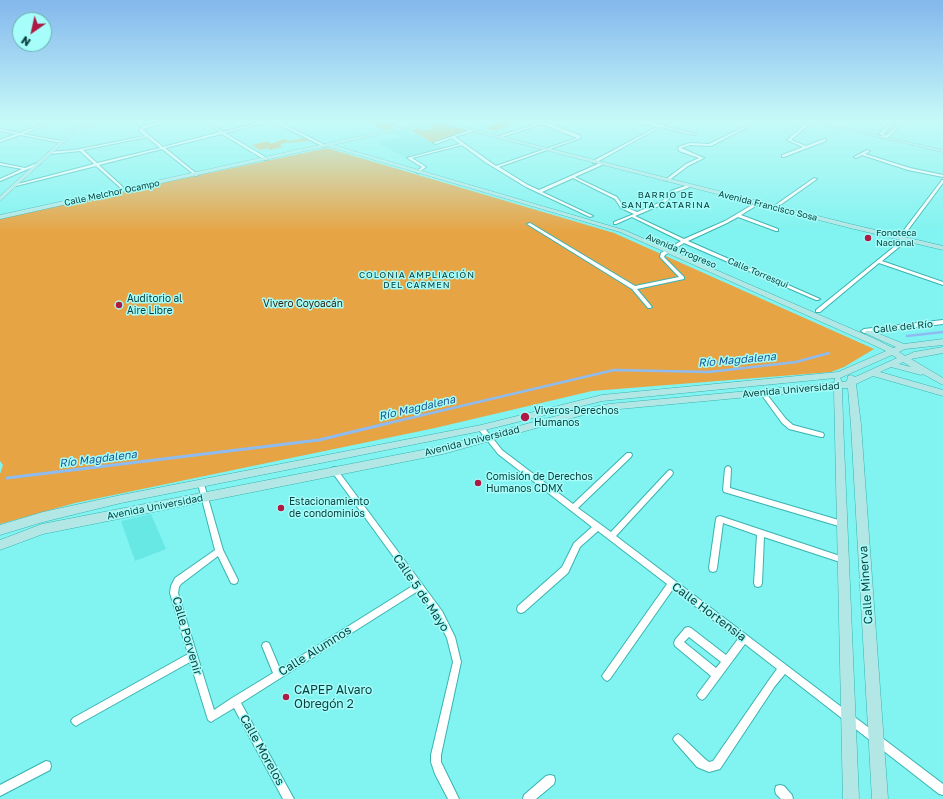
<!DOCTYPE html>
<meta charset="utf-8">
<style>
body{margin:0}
#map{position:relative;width:943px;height:799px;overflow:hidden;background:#81f3f0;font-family:"Golos Text",sans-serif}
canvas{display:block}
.north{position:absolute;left:12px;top:12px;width:40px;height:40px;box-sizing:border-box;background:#a6fdf9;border:1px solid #67b1ae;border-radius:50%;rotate:214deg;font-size:11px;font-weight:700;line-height:16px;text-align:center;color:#083e3d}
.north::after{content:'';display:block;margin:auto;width:14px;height:18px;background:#ae1a43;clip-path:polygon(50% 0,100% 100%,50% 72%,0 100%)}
</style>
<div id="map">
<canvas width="943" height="799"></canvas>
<div class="north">N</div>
</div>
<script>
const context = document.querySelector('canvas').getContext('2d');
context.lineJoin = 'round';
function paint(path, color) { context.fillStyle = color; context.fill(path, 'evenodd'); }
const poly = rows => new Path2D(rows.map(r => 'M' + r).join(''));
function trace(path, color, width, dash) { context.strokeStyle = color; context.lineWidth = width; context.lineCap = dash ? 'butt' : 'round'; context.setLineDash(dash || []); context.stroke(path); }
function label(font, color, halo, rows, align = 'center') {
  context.font = font + ' "Golos Text",sans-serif'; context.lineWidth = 3; context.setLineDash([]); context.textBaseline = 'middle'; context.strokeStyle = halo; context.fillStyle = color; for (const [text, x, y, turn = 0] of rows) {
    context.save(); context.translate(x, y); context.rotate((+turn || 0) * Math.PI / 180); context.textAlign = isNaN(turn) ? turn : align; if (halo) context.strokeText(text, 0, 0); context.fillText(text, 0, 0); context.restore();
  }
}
const built = poly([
 [404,129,411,134,415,133,443,148,406,158,376,142,401,137,394,132],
 [151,514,166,549,135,561,121,521]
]);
const green = poly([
 [366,120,391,120,399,122,392,126,394,128,383,130],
 [502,120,516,121,496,131,486,128],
 [435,122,466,130,467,131,433,143,411,130,420,128,424,130,433,128,428,124],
 [304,138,310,141,283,143,280,145,282,147,270,150,268,148,260,150,252,145,267,141,271,144,284,139,288,141,295,140],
 [327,148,614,233,874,349,844,367,831,372,592,391,435,428,75,503,0,524,0,474,3,465,0,461,0,219,125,191]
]);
const streamFar1 = poly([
 [907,336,943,332],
 [385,424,614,370,709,372,796,362,829,353]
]);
const stream = poly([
 [7,478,319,440,389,423]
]);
const street = poly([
 [55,120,58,120,23,134,61,141,62,141,62,143,20,135,0,142,0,140,16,134,0,131,0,129,19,133,55,120],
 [107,120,111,120,78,128,76,127,107,120],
 [172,120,176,120,142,129,163,147,220,132,201,120,204,120,223,132,269,120,275,120,327,146,324,147,272,121,225,133,267,158,267,160,265,160,222,134,165,148,197,174,198,175,196,176,162,149,99,165,125,189,126,190,124,191,96,166,16,186,14,185,94,164,80,151,50,154,48,153,49,152,75,150,145,136,140,132,139,128,143,126,172,120],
 [147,137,160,148,97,163,83,150,147,137],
 [533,120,536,120,549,124,567,120,571,120,552,125,579,135,581,138,499,167,528,185,539,190,600,163,602,163,602,165,575,177,617,197,623,206,637,212,659,203,666,198,671,191,688,185,690,185,690,187,673,193,668,200,661,205,635,216,684,239,725,221,757,202,759,202,759,204,741,215,778,229,778,231,776,231,738,217,727,223,688,241,820,299,818,300,816,300,684,243,665,255,664,257,684,277,684,279,637,289,652,307,650,308,648,308,632,289,527,224,530,223,635,286,679,277,660,257,661,253,681,241,632,217,616,224,614,224,614,222,634,214,621,208,615,199,573,178,542,192,593,216,590,217,526,187,485,162,462,145,412,158,426,167,418,173,416,172,422,167,407,158,460,144,452,138,436,144,433,143,473,129,474,131,455,137,496,166,577,138,542,124,499,138,496,137,539,123,533,120],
 [630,120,634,120,660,125,670,120,673,120,663,126,696,134,694,135,660,127,595,163,593,163,593,161,657,127,630,120],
 [758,120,761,120,711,146,690,145,681,148,704,158,688,166,668,181,665,180,686,164,699,158,679,151,678,147,690,143,709,144,758,120],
 [893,120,896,120,883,134,885,134,885,136,887,135,902,120,904,120,889,137,882,138,882,136,884,136,879,134,893,120],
 [812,121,814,122,805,128,791,140,806,146,824,139,826,139,826,141,784,157,782,157,782,155,803,147,787,140,803,126,812,121],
 [867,150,870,151,865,154,910,168,943,175,943,177,908,170,862,155,856,158,854,157,867,150],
 [0,163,25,168,37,163,40,164,0,181,0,179,22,169,0,165,0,163],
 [814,178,817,179,776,208,774,208,774,206,814,178],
 [942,180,943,180,943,183,905,234,904,243,882,261,943,282,943,285,879,263,820,312,816,312,816,310,900,242,901,234,942,180],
 [943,320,943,324,864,333,861,331,864,329,943,320],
 [763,391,765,392,786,419,793,425,823,433,824,435,823,437,821,437,789,429,782,423,761,394,760,393,763,391],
 [479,426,483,426,502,450,573,504,627,453,631,453,632,455,631,457,578,508,611,532,668,471,670,470,672,471,673,473,672,475,616,536,943,784,943,795,939,794,785,674,775,686,720,769,709,772,697,767,675,742,673,739,675,736,678,734,681,736,705,759,709,762,713,761,769,680,777,669,745,644,705,698,702,700,699,698,697,695,699,692,711,676,675,646,674,643,675,640,685,628,688,627,691,628,726,655,738,639,673,589,610,679,607,681,604,679,602,676,604,673,667,584,598,531,580,547,568,573,524,612,521,613,518,612,517,609,518,606,562,567,574,543,592,527,498,454,479,430,478,428,479,426],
 [689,637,721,662,716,668,684,642,689,637],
 [728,466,730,467,731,469,730,488,842,521,845,522,846,524,845,526,842,527,724,492,723,490,725,469,726,467,728,466],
 [334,467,336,468,442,611,455,637,461,662,441,755,441,762,459,799,448,799,435,774,431,762,431,755,453,662,447,638,436,617,418,591,241,703,294,799,283,799,234,708,214,720,211,722,208,720,190,662,79,724,76,726,73,724,71,721,73,718,188,654,170,593,171,586,175,578,215,550,198,484,199,482,201,481,203,482,204,484,223,550,238,580,237,583,234,584,231,583,218,556,181,584,179,587,178,593,214,710,232,698,273,673,262,646,263,643,266,642,269,643,280,669,414,585,332,472,331,470,332,468,334,467],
 [720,516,846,558,847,560,846,562,843,563,764,537,762,583,761,586,758,587,755,586,754,583,757,535,723,523,717,568,716,571,713,572,710,571,709,568,716,519,717,517,720,516],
 [46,761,50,762,51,766,50,770,0,796,0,785,46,761],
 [550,775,554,776,555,780,554,784,536,799,523,799,524,795,546,776,550,775],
 [780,785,784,786,792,795,793,799,781,799,776,794,775,790,776,786,780,785]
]);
const secondary = poly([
 [84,120,88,120,0,201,0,196,84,120],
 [429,120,436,120,850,224,943,246,943,250,850,228,435,122,333,145,624,230,875,339,893,348,896,347,865,333,866,331,872,331,904,344,943,339,943,345,905,349,899,352,905,356,914,352,943,347,943,353,911,359,943,378,943,385,923,374,921,375,891,367,880,372,943,390,943,396,873,376,856,384,861,425,888,799,872,799,851,425,848,388,842,388,843,421,859,799,843,799,834,389,609,410,583,415,443,454,43,534,0,550,0,540,42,524,443,446,583,409,609,404,834,383,835,378,602,401,481,431,121,503,43,522,0,535,0,525,43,512,121,495,481,425,602,395,838,372,886,351,869,343,620,232,327,146,0,219,0,215,429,121,429,120],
 [892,355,897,358,855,377,851,375,848,376,847,381,844,382,842,382,840,378,892,355],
 [903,362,911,367,899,364,903,362],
 [803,120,810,120,943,150,943,152,803,120]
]);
const markers = [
 [868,238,4,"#ae1a43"],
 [119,305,4,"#ae1a43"],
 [525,417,5,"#ae1a43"],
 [478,483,4,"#ae1a43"],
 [281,508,4,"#ae1a43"],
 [286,697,4,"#ae1a43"]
];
const farStreetnames = [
 ["Calle Melchor Ocampo",112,193,-12],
 ["Avenida Francisco Sosa",768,206,14],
 ["Avenida Progreso",681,251,23],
 ["Calle Torresqui",758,273,23]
];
const farNeighbourhoodnames = [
 ["BARRIO DE",666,195],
 ["SANTA CATARINA",666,205],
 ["COLONIA AMPLIACIÓN",417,275],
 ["DEL CARMEN",417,285]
];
const farPoinames = [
 ["Fonoteca",876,233],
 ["Nacional",876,243]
];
const poiNames = [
 ["Auditorio al",127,299],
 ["Aire Libre",127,311],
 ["Viveros-Derechos",534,411],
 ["Humanos",534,423],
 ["Comisión de Derechos",486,477],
 ["Humanos CDMX",486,489],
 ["Estacionamiento",289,502],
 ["de condominios",289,514]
];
const parkNames = [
 ["Vivero Coyoacán",303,304]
];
const streetNames = [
 ["Calle del Río",903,327,-6],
 ["Avenida Universidad",791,390,-5],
 ["Avenida Universidad",472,441,-14],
 ["Avenida Universidad",155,507,-11]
];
const waterNames = [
 ["Río Magdalena",737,360,-5],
 ["Río Magdalena",417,408,-13],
 ["Río Magdalena",98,459,-7]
];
const nearStreetnames = [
 ["Calle Minerva",866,585,-94],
 ["Calle 5 de Mayo",421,593,56],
 ["Calle Hortensia",709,612,37],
 ["Calle Porvenir",187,636,74],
 ["Calle Alumnos",315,651,-32],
 ["Calle Morelos",262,750,61]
];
const nearPoinames = [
 ["CAPEP Alvaro",294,690],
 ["Obregón 2",294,704]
];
paint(built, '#67e8e5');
paint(green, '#e6a444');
trace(streamFar1, '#8ebcf1', 2.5);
trace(stream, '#8ebcf1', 3);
trace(street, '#39b3b0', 2);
trace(secondary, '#39b3b0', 1);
paint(street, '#fff');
paint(secondary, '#b2e7e6');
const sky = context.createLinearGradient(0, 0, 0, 232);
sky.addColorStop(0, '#84b7ec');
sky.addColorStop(0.52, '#c6faf8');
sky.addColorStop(1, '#c6faf800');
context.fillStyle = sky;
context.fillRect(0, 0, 943, 232);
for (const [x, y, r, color] of markers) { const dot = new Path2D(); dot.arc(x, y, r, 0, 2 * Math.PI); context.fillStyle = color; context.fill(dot); trace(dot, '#a6fdf9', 1.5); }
label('9px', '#083e3d', '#a6fdf9', farStreetnames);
context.letterSpacing = '1px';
label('9px', '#083e3d', '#a6fdf9', farNeighbourhoodnames);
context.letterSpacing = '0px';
label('9px', '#083e3d', '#a6fdf9', farPoinames, 'left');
label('10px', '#083e3d', '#a6fdf9', poiNames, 'left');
label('10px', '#352715', '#a6fdf9', parkNames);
label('10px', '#083e3d', '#a6fdf9', streetNames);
label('italic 11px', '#21568f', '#a6fdf9', waterNames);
label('12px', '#083e3d', '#a6fdf9', nearStreetnames);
label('12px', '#083e3d', '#a6fdf9', nearPoinames, 'left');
</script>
